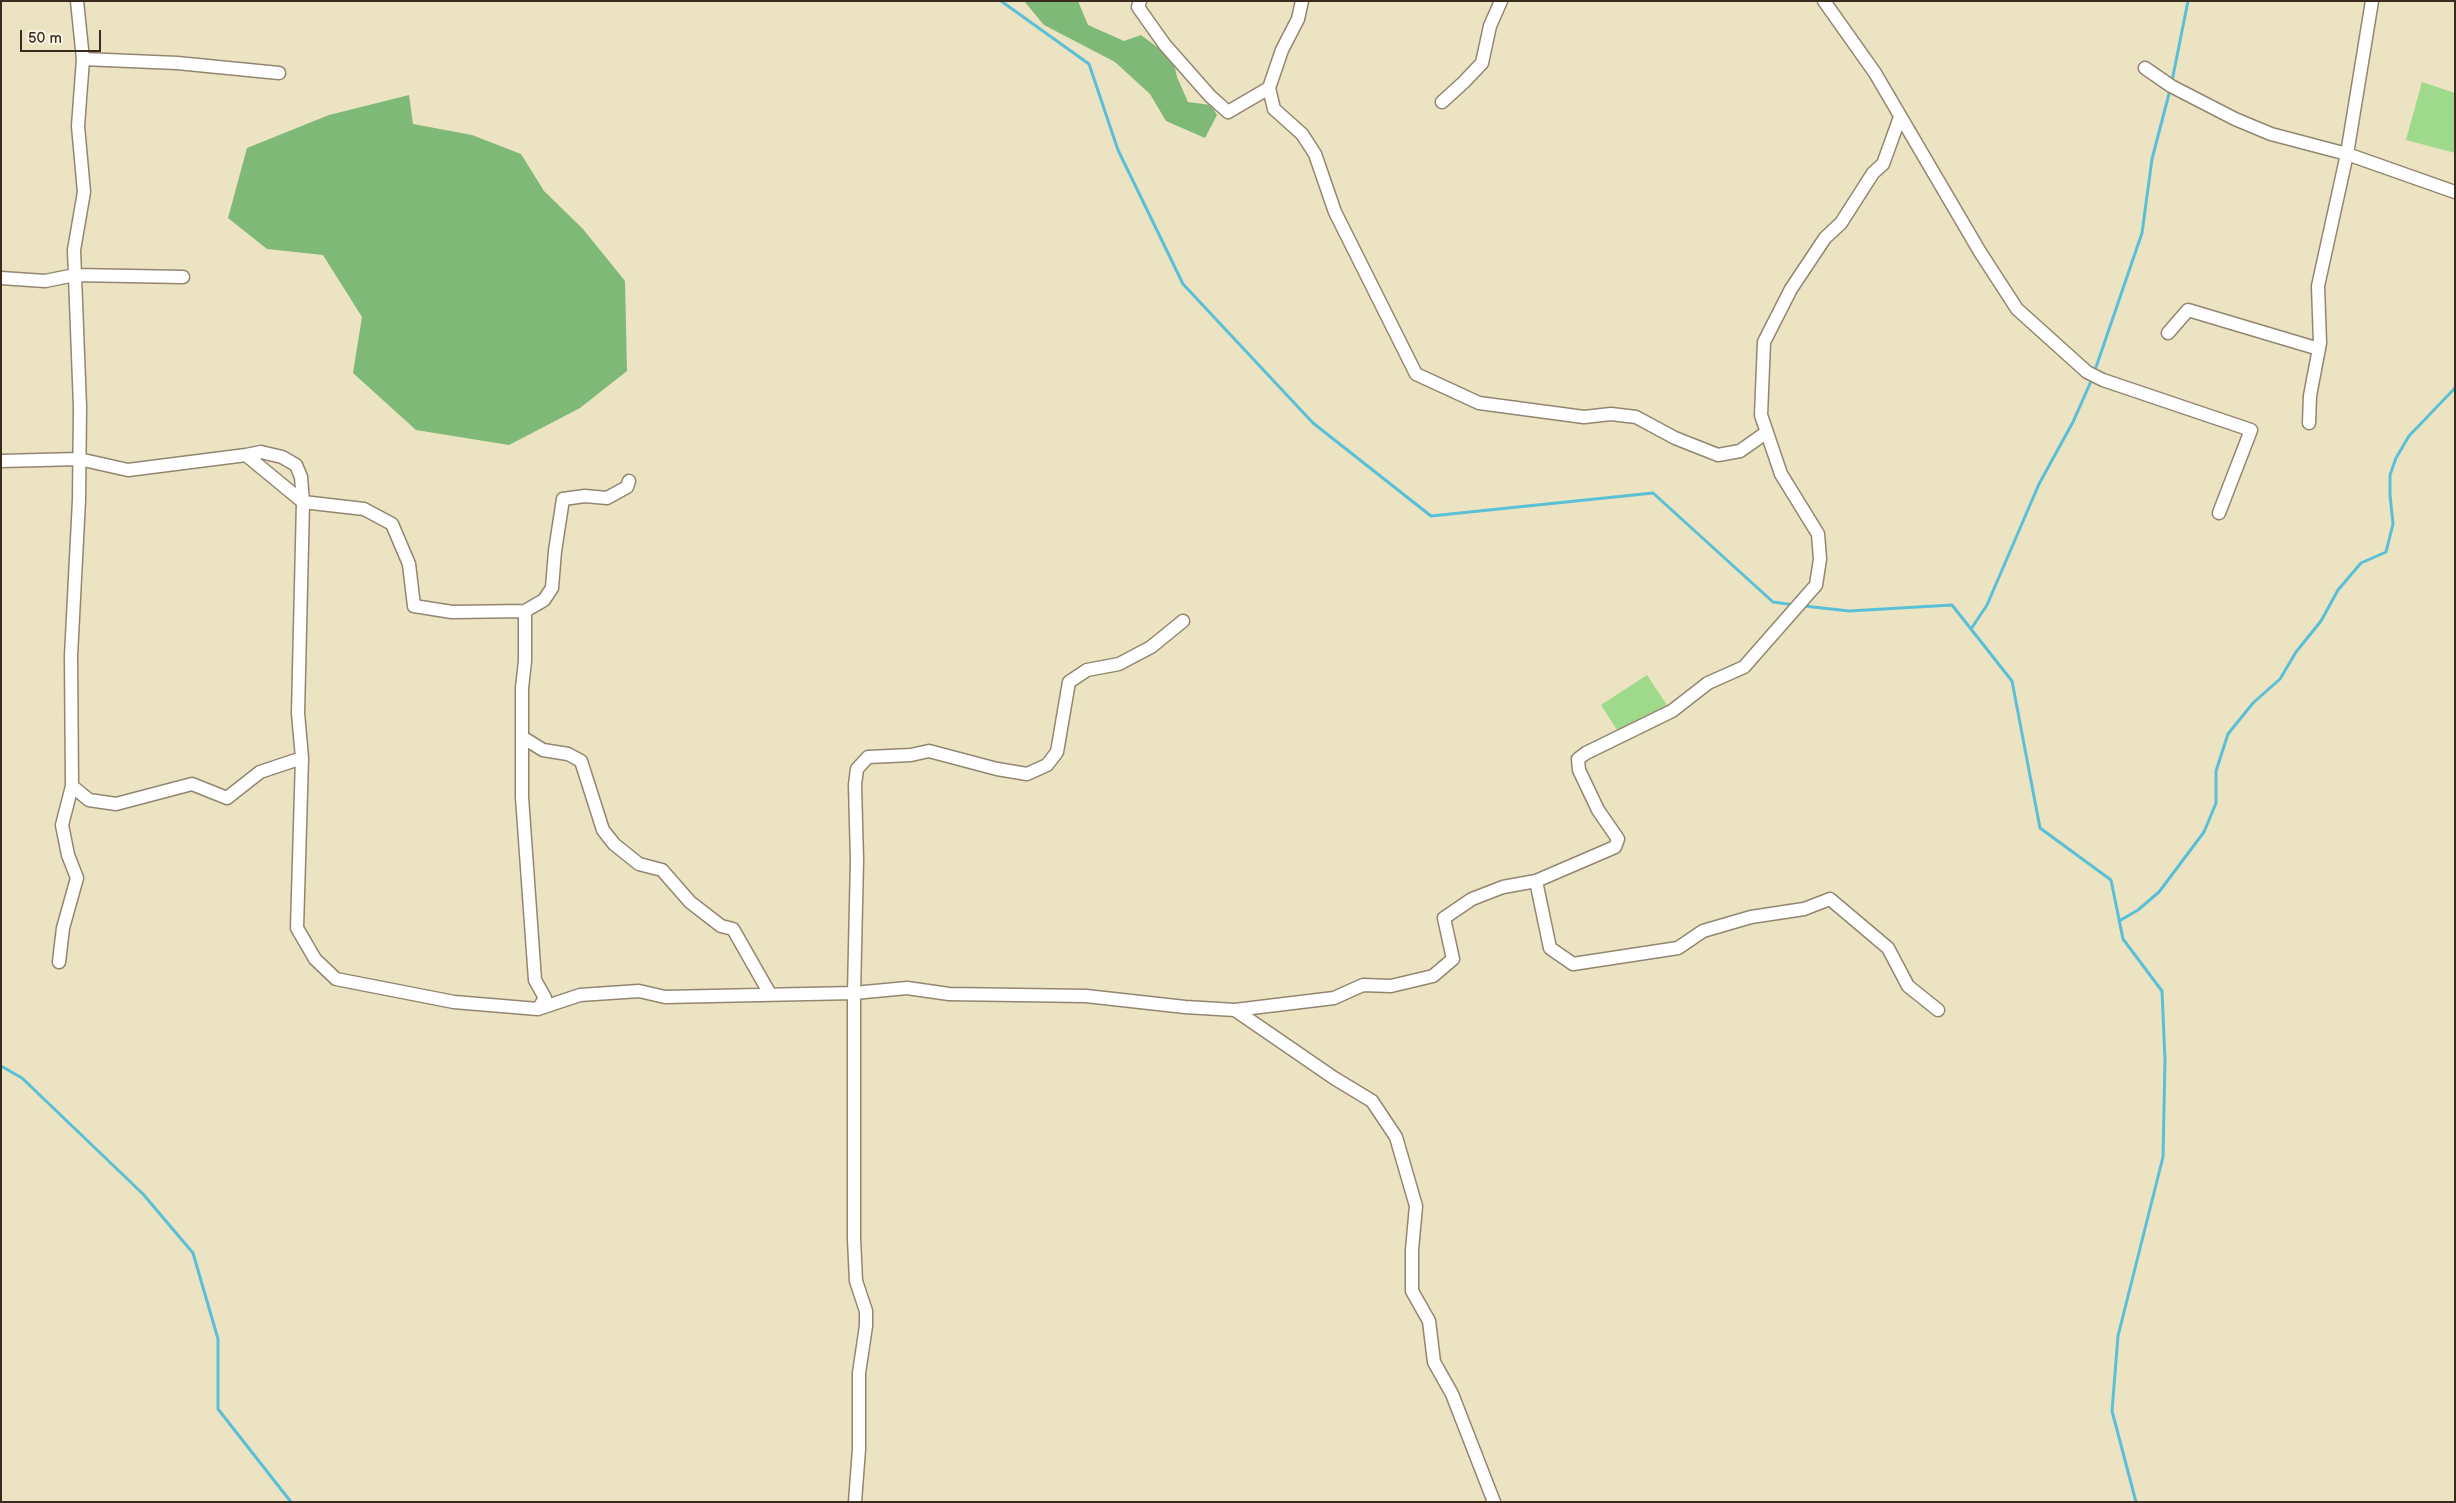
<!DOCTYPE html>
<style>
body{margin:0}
#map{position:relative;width:2456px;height:1503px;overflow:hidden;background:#ebe3c1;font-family:"Balsamiq Sans",sans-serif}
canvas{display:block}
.frame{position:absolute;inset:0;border:2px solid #3b2a1e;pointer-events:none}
.scale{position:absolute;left:20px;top:30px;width:81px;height:22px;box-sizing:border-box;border:2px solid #3b2a1e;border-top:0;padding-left:6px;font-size:15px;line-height:18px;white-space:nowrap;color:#3b2a1e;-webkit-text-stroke:4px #fcf5e5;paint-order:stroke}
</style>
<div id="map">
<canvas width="2456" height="1503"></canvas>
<div class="frame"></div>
<div class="scale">50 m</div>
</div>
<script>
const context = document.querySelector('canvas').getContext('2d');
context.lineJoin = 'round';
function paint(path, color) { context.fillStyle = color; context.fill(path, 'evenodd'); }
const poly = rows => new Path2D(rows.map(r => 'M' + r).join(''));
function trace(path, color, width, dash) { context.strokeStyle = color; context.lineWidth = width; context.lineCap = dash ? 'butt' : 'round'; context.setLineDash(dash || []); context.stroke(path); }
const green = poly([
 [2422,82,2455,93,2455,153,2406,140],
 [1647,675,1673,714,1624,741,1601,705]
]);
const forest = poly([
 [1024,1,1078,1,1088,25,1124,41,1141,35,1173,59,1177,77,1188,102,1211,105,1217,115,1205,138,1166,121,1150,94,1115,62,1044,25],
 [409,95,413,124,472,135,521,154,544,191,583,229,625,281,627,371,580,408,509,445,416,430,353,373,362,317,323,255,267,249,228,218,247,148,329,115]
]);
const stream = poly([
 [1001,1,1089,64,1118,150,1183,284,1313,423,1431,516,1653,493,1773,602,1795,605],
 [2172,81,2188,1],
 [2094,373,2142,233,2152,159,2170,90],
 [1804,606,1849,611,1952,605,2012,681,2040,828,2111,880,2123,939,2162,991,2165,1060,2163,1157,2118,1336,2112,1411,2136,1502],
 [1971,629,1987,605,2039,484,2073,422,2092,379],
 [2119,921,2138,910,2159,892,2204,832,2216,803,2216,771,2228,734,2253,703,2280,679,2296,652,2321,621,2338,590,2361,563,2386,552,2393,524,2390,495,2390,475,2396,458,2409,436,2455,388],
 [1,1066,22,1078,143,1194,193,1253,218,1339,218,1409,291,1502]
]);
const minor = poly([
 [1140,1,1138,7,1165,45,1210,96,1228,112,1269,88],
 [1302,1,1298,19,1282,50,1269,88,1274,109,1302,134,1315,154,1335,212,1416,374,1479,403,1584,417,1611,414,1636,417,1675,438,1718,455,1740,451,1767,432],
 [1824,1,1875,73,1980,252,2017,309,2087,372,2103,380,2251,430,2219,513],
 [83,59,177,63,279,73],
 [2145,68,2171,86,2235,119,2271,134,2347,154,2455,192],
 [1442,102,1464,82,1482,63,1490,26,1501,1],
 [1,278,45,281,75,275,183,277],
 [2168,333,2188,310,2319,349],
 [2309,423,2310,396,2320,343,2318,286,2347,154,2372,1],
 [246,455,261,452,282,457,296,465,301,477,303,502,364,509,392,524,409,564,414,606,452,612,525,611],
 [1,461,79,459,128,470,246,455,303,502,298,713,302,758,297,928,315,959,336,979,454,1002,538,1009,580,995,639,991,665,997,854,993,907,988,949,994,1086,996,1185,1007,1235,1010,1334,998,1363,985,1391,986,1433,976,1453,959,1444,918,1472,899,1503,887,1536,881,1550,948,1573,964,1678,948,1703,931,1751,917,1804,909,1830,899,1888,948,1908,986,1938,1010],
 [522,737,543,750,568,754,581,761,603,830,614,844,639,864,662,870,690,902,721,926,733,929,770,994],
 [72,786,89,800,116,804,192,784,227,798,260,772,302,758],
 [1536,881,1615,847,1618,839,1598,810,1579,770,1578,759,1586,753,1672,711,1708,683,1744,667,1816,585,1820,559,1818,534,1781,474,1761,415,1764,342,1791,289,1825,238,1841,223,1873,173,1883,164,1900,117],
 [59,962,63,928,77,878,68,855,62,825,72,786,71,656,79,500,80,407,74,250,84,192,78,126,83,59,77,1],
 [538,1009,545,998,535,980,522,797,522,688,525,661,525,611,544,600,552,588,555,551,563,499,585,496,607,498,627,487,629,481],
 [1235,1010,1334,1078,1372,1101,1396,1137,1416,1206,1412,1250,1412,1291,1429,1321,1434,1362,1452,1394,1494,1502],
 [855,1502,859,1449,859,1373,866,1326,866,1311,856,1281,854,1239,854,993,857,860,855,785,857,769,868,757,911,755,929,751,997,769,1027,774,1047,765,1057,752,1069,682,1087,670,1119,664,1151,647,1183,621]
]);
paint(green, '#9fd98c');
paint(forest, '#7fb978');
trace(stream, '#59c0d7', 3);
trace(minor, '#938670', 15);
trace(minor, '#fff', 12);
</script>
